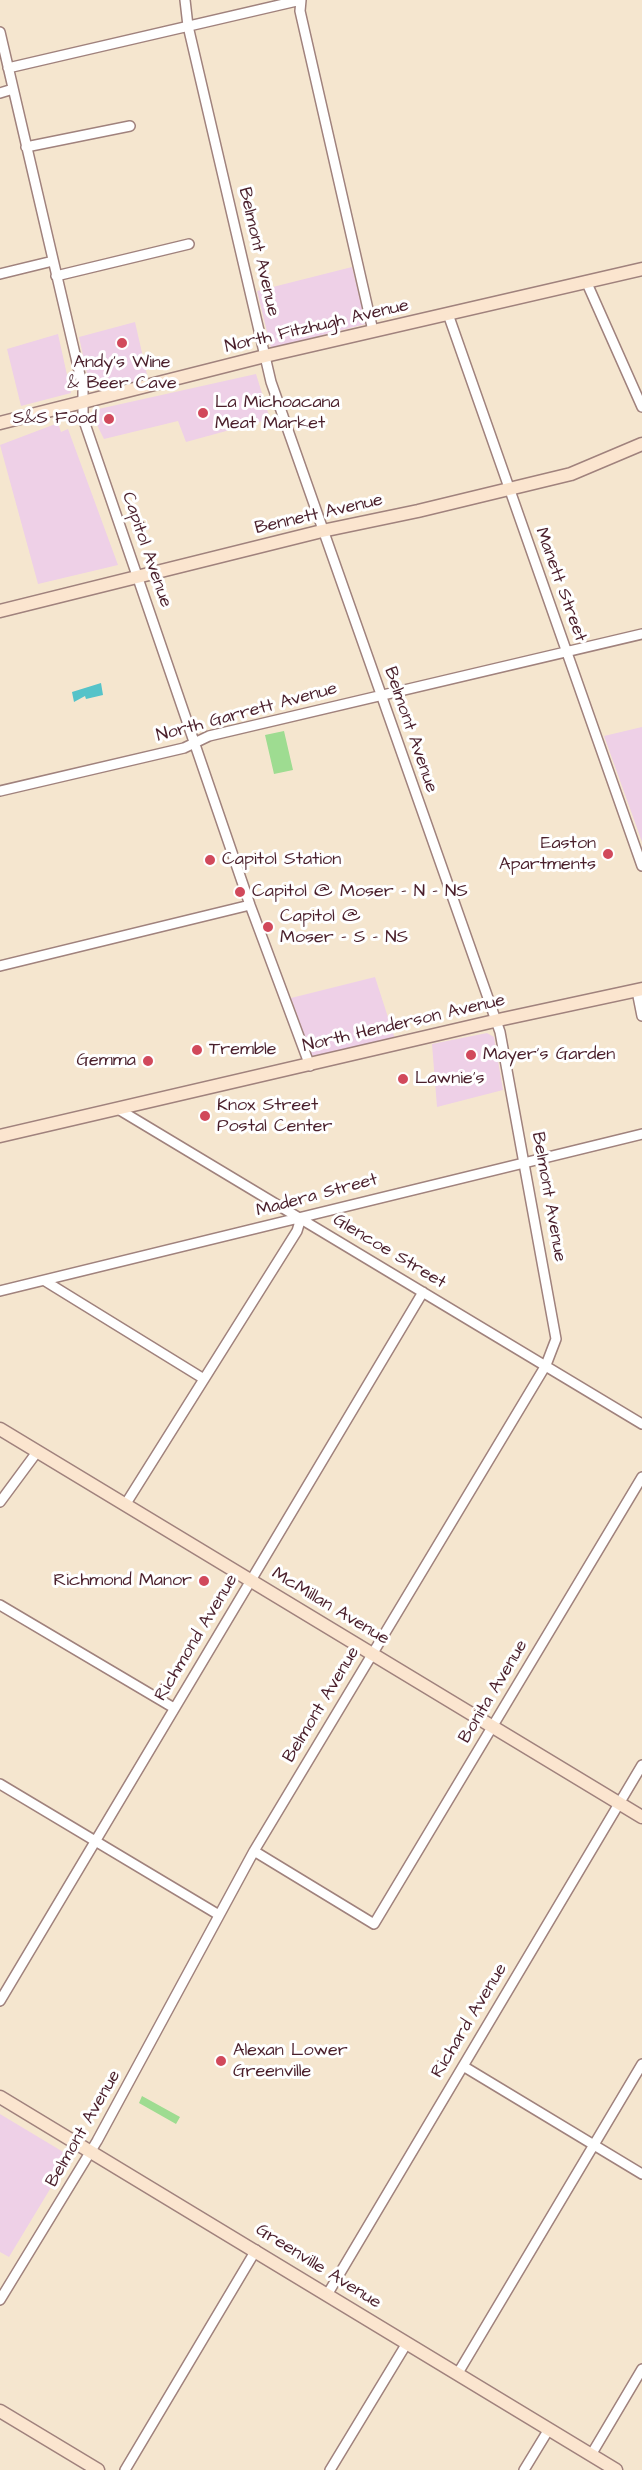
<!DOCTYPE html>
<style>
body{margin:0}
canvas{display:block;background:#f5e6cf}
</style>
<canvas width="642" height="2470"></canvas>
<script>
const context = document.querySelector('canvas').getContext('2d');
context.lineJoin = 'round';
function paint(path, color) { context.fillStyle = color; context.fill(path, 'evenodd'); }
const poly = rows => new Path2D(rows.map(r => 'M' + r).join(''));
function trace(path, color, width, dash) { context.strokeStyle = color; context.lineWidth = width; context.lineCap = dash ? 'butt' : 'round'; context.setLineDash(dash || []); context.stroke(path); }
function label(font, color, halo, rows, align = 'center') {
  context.font = font + ' "Architects Daughter",sans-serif'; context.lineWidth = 6; context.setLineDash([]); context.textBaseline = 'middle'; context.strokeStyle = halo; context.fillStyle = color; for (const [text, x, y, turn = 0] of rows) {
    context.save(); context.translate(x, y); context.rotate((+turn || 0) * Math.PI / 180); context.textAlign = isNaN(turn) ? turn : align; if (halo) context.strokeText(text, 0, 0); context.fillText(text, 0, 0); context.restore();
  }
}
const built = poly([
 [352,267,366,324,271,348,257,291],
 [135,322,148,379,104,391,90,387,79,337],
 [58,334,71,393,21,406,7,349],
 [256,374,270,419,186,442,178,421,104,439,95,421,94,410],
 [58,423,61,432,68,429,118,565,38,584,0,445],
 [642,727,642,842,604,736],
 [375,977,396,1042,318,1058,312,1056,291,998],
 [487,1033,494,1037,503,1090,437,1107,432,1044],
 [0,2114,70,2156,9,2257,0,2252]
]);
const green = poly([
 [284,731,293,770,274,774,265,735],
 [142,2096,180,2117,176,2124,139,2103]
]);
const water = poly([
 [101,683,103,695,86,699,85,696,74,702,72,692]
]);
const street = poly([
 [301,0,300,11,373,331],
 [0,32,83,388,83,418,250,905,310,1066],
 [8,68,301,0],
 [0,93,13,89],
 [26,147,130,126],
 [0,274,53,261],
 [56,276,189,244],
 [586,281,642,407],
 [448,314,642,866],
 [0,791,184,748,209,736,642,634],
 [0,966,250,905],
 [637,991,642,1016],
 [118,1109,642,1424],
 [45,1281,204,1379],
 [0,1291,642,1134],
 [0,1502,37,1452],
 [125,1505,297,1231,301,1218],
 [0,1605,174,1708],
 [0,1784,219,1915],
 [254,1851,374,1924,642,1477],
 [0,2001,423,1292],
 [463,2066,642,2174],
 [327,2295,642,1765],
 [0,2300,97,2141,254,1851,546,1365,556,1339,500,1032,271,382,188,26,185,0],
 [458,2373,642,2064],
 [591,2455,642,2369],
 [125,2470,256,2250],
 [330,2470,407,2343],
 [524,2470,549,2429]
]);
const secondary = poly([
 [0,423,265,356,642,269],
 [0,611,322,531,418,511,571,474,642,444],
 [0,1136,503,1019,642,989],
 [0,1429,642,1817],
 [0,2097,616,2470],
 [0,2411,98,2470]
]);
const markers = [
 [122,343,6,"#d1495b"],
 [203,413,6,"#d1495b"],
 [109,419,6,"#d1495b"],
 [608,854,6,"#d1495b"],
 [210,860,6,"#d1495b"],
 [240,892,6,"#d1495b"],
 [268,927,6,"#d1495b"],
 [197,1050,6,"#d1495b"],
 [471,1055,6,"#d1495b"],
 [148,1061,6,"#d1495b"],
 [403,1079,6,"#d1495b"],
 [205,1116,6,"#d1495b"],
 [204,1581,6,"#d1495b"],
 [221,2061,6,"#d1495b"]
];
const streetNames = [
 ["Belmont Avenue",258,252,77],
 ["North Fitzhugh Avenue",317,327,-13],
 ["Bennett Avenue",319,515,-13],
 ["Capitol Avenue",146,550,71],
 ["Manett Street",560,585,70],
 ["North Garrett Avenue",247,713,-15],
 ["Belmont Avenue",410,730,71],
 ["North Henderson Avenue",404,1024,-13],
 ["Madera Street",317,1196,-15],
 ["Belmont Avenue",548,1197,80],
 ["Glencoe Street",389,1252,31],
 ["McMillan Avenue",330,1607,31],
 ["Richmond Avenue",197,1638,-59],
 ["Bonita Avenue",494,1692,-59],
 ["Belmont Avenue",322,1705,-59],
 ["Richard Avenue",470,2021,-59],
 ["Belmont Avenue",84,2129,-60],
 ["Greenville Avenue",318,2267,32]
];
const poiNames = [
 ["Andy's Wine",122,363,"center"],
 ["& Beer Cave",122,384,"center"],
 ["La Michoacana",215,403],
 ["Meat Market",215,424],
 ["S&S Food",97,419,"right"],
 ["Easton",596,844,"right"],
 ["Apartments",596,865,"right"],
 ["Capitol Station",222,860],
 ["Capitol @ Moser - N - NS",252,892],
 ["Capitol @",280,917],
 ["Moser - S - NS",280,938],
 ["Tremble",209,1050],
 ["Mayer's Garden",483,1055],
 ["Gemma",136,1061,"right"],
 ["Lawnie's",415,1079],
 ["Knox Street",217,1106],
 ["Postal Center",217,1127],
 ["Richmond Manor",192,1581,"right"],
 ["Alexan Lower",233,2051],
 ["Greenville",233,2072]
];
paint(built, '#eed0e7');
paint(green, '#9edc91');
paint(water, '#55c3c9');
trace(street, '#a0827d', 12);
trace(secondary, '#a0827d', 15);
trace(street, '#fff', 9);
trace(secondary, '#fbe5cf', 12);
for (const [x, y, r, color] of markers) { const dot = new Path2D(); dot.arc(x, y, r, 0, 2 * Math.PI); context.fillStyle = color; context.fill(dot); trace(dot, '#fff', 2); }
label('18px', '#4a1f2b', '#fff', streetNames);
label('18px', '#4a1f2b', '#fff', poiNames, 'left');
</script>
